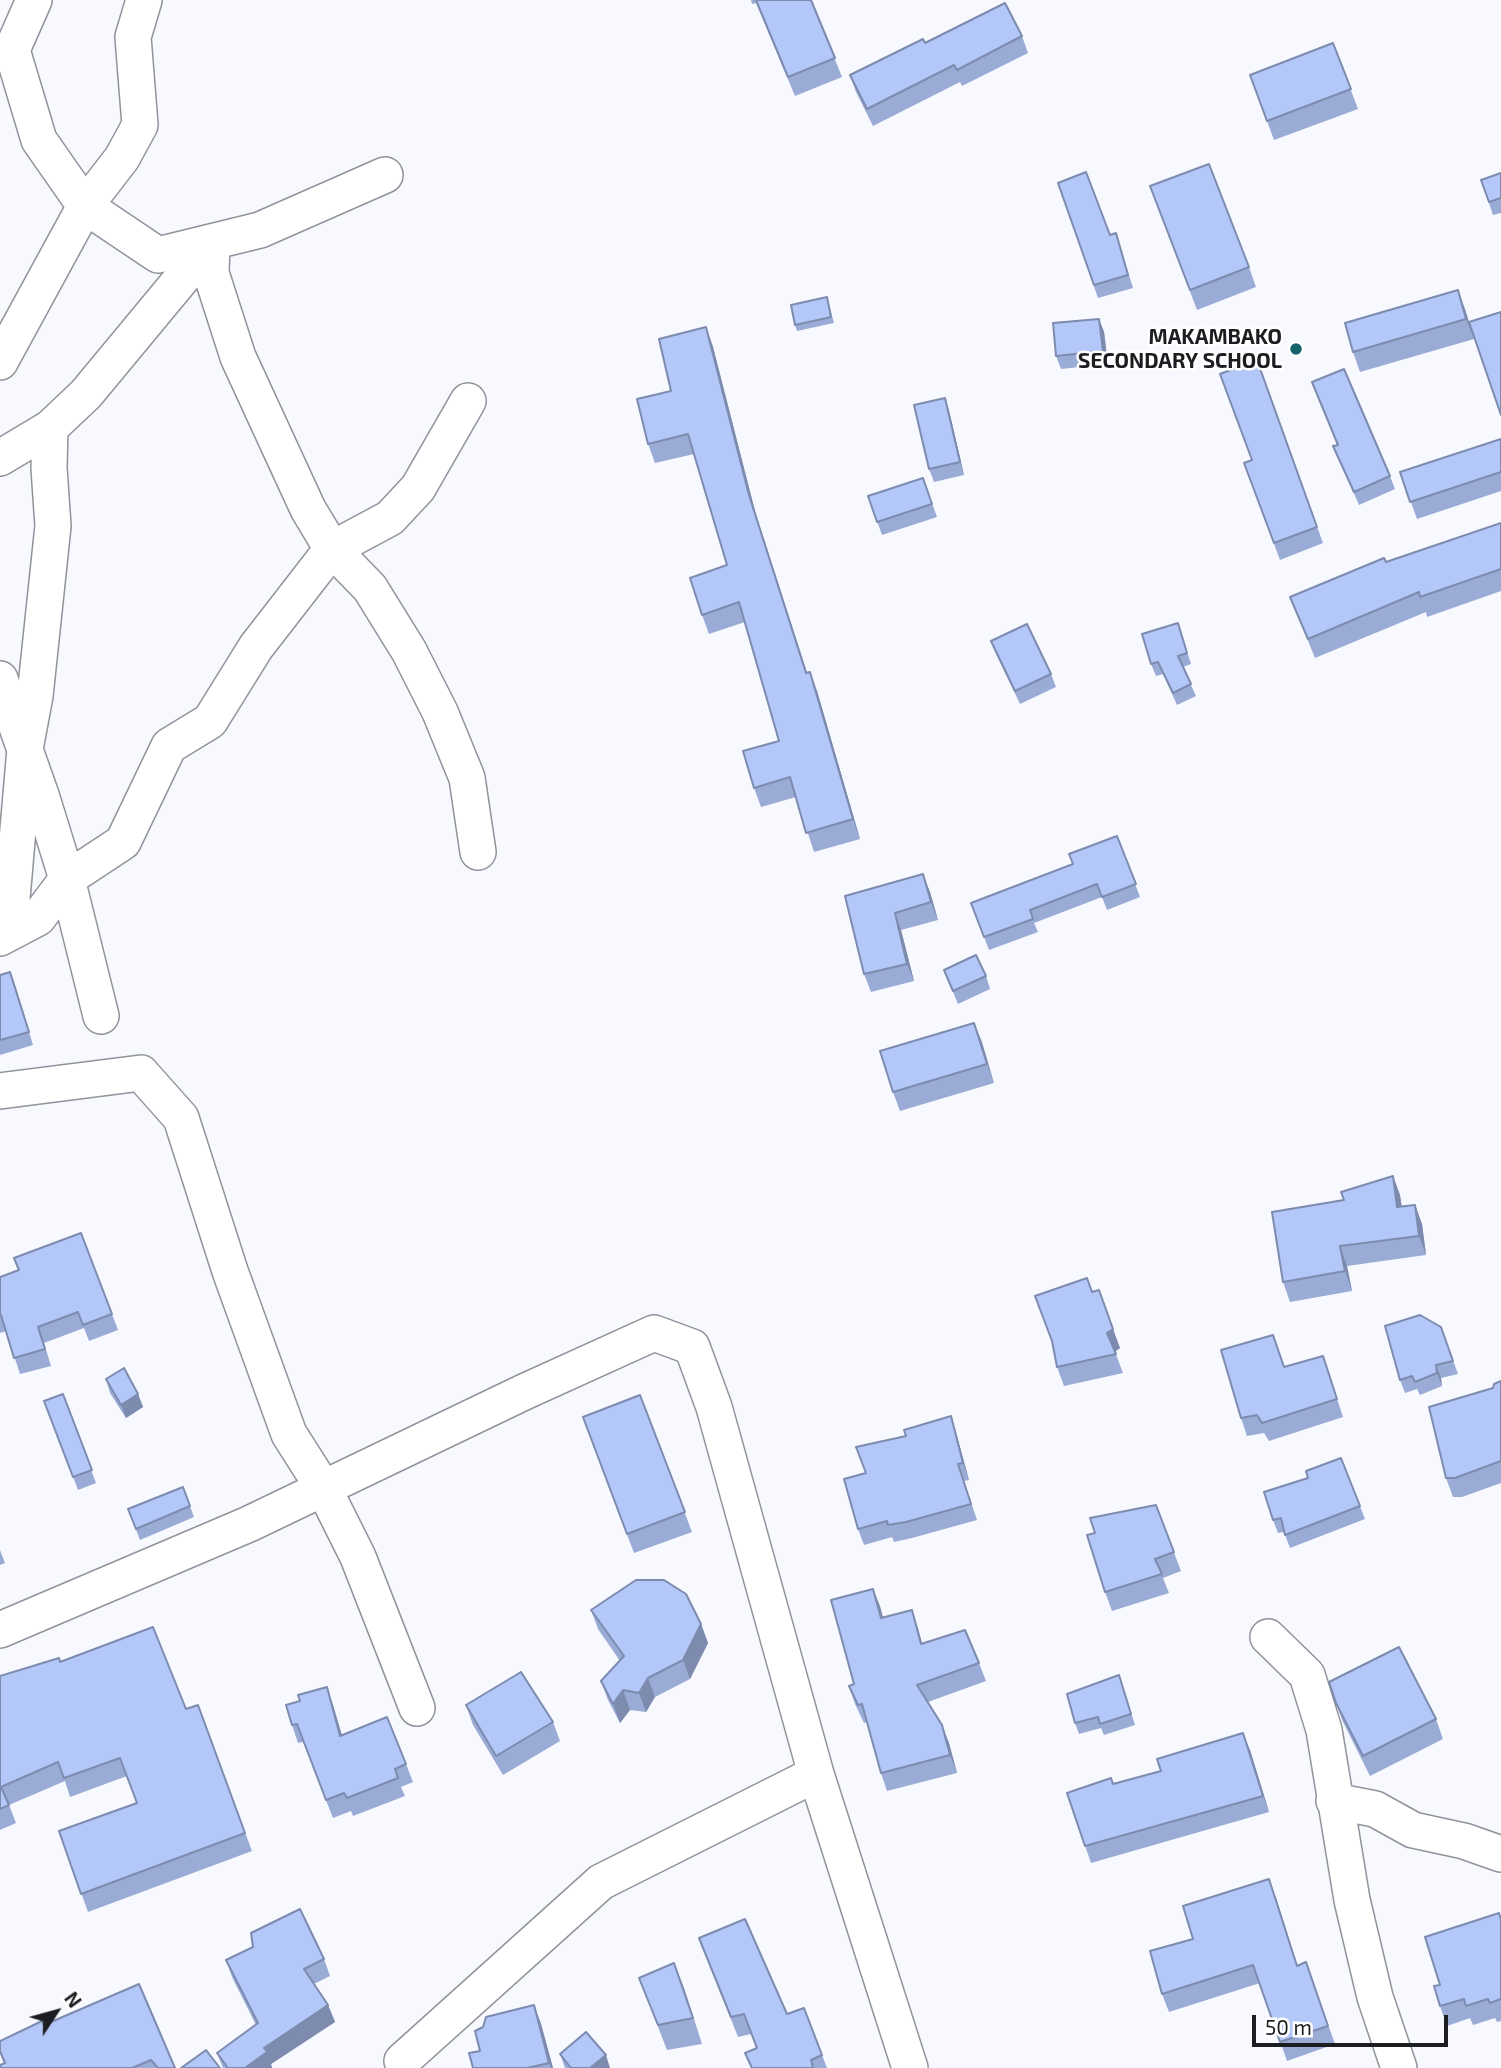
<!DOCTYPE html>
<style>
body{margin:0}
#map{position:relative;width:1501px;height:2068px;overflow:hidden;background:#f7f9ff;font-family:"Exo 2",sans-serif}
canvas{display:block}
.north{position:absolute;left:21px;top:1977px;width:70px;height:70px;-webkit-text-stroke:5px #fff;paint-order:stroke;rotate:54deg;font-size:19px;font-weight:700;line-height:28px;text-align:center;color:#1c1d20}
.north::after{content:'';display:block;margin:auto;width:24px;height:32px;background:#1c1d20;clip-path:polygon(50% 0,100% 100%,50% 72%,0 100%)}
.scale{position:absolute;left:1252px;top:2015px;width:196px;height:32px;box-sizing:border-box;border:4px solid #1c1d20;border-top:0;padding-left:9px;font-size:21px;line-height:24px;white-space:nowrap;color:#1c1d20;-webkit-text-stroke:5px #fff;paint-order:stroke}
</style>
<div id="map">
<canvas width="1501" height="2068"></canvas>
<div class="north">N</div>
<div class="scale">50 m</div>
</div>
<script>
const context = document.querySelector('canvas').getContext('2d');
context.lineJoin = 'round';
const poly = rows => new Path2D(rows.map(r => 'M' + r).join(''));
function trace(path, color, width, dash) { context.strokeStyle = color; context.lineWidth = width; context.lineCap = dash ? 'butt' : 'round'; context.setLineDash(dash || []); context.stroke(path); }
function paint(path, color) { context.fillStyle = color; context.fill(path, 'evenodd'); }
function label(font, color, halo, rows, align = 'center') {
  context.font = font + ' "Exo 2",sans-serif'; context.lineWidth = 5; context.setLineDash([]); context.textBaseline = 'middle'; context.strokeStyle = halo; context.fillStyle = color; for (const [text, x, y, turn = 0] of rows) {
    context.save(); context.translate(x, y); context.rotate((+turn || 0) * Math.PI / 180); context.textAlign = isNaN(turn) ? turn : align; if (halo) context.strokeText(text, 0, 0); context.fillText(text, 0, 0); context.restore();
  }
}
const minor = poly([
 [34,0,12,50,39,140,85,206,158,255,260,230,385,175],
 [0,362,85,206,122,158,140,125,133,37,144,0],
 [0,458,50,428,86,394,212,242,211,273,238,357,308,509,332,549,370,588,409,651,440,712,467,778,478,852],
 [0,679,41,795,67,879,101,1016],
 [0,930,12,898,25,749,35,696,53,526,49,468,50,428],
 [0,938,38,918,67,879,123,842,169,746,210,721,256,647,332,549,390,518,418,488,468,401],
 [0,1091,141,1073,181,1118,230,1271,289,1434,324,1489,358,1557,417,1708],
 [0,1630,249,1524,524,1392,654,1333,692,1347,714,1407,816,1774,910,2068],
 [1268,1637,1307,1675,1324,1730,1352,1900,1375,1997,1399,2068],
 [1334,1801,1375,1809,1413,1830,1464,1841,1501,1854],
 [402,2061,601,1882,816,1774]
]);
const wall = poly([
 [751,0,811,0,842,77,795,96,756,3,752,4],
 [1022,36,1028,53,962,86,960,82,873,126,856,92,850,75,925,43],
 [1333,43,1358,109,1274,140,1250,75],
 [1501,173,1501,213,1493,215,1481,180],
 [1058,183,1120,246,1133,288,1098,298],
 [1150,186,1249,267,1256,287,1197,310],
 [827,297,834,323,797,331,795,325],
 [1465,309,1474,339,1360,372,1353,352],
 [1099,319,1104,332,1108,364,1061,369,1056,356],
 [706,327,713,347,756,515,807,672,817,691,860,839,814,852,796,797,761,807,754,788,779,741,745,622,709,634,702,615,727,565,694,454,655,463,648,444,671,391],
 [1257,360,1323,543,1280,560,1244,463,1252,460],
 [949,411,964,475,934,482,929,469],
 [1501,439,1501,491,1417,519,1400,472],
 [1333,446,1390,476,1395,489,1359,505],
 [923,478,937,517,882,535,868,496],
 [1501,523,1501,591,1427,617,1426,612,1315,658,1290,597,1386,562],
 [1182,635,1191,664,1183,667,1196,696,1177,705,1163,674,1156,676,1151,664],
 [991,641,1051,674,1056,687,1020,704,996,654],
 [1117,836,1140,897,1107,910,1102,897,1034,923,1038,932,989,950,971,903,1073,864],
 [930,892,938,920,901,930,914,981,871,992,864,974,845,896],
 [944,970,986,976,990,989,958,1004],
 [10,972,33,1045,0,1055,0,975],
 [974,1023,994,1083,900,1111,893,1092],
 [1393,1176,1400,1195,1402,1207,1415,1205,1422,1224,1426,1255,1347,1266,1352,1291,1290,1302,1283,1282,1344,1200],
 [81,1233,118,1330,89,1341,84,1328,44,1343,51,1366,20,1374,6,1331,0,1333,0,1277,19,1270],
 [1092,1292,1120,1348,1115,1352,1123,1373,1064,1386,1057,1367],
 [1441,1327,1458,1374,1441,1378,1442,1386,1420,1395,1417,1389,1405,1393,1400,1380],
 [1323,1356,1343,1417,1269,1441,1264,1433,1247,1436,1241,1418,1285,1367],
 [106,1379,138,1394,143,1407,126,1418,110,1393],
 [1501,1381,1501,1483,1462,1497,1453,1497,1446,1478,1493,1388],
 [63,1394,96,1483,78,1490,44,1401],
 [640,1395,692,1532,634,1553,583,1417],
 [951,1416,956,1433,969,1480,964,1481,977,1520,912,1538,894,1542,892,1537,864,1545,858,1529,866,1473,906,1436],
 [1341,1458,1365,1519,1290,1548,1284,1532,1278,1533,1273,1520,1308,1478],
 [1156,1505,1181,1571,1163,1578,1169,1593,1112,1611,1105,1592,1095,1533],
 [190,1506,194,1517,140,1540,128,1509],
 [0,1550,5,1563,0,1565],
 [873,1589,883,1618,912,1610,922,1644,979,1663,986,1681,928,1702,949,1743,957,1773,887,1791,881,1773,867,1722,864,1723,855,1704,849,1686,854,1684],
 [591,1610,701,1624,708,1643,690,1679,655,1697,646,1712,630,1710,620,1723,608,1700,601,1681,620,1661,598,1629],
 [60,1662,186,1709,198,1705,252,1851,88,1912,59,1831,137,1803,127,1776,70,1797,65,1781,9,1805,16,1823,0,1830,0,1676],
 [1123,1687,1135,1725,1104,1735,1101,1728,1079,1734,1075,1723],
 [1336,1703,1436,1719,1443,1739,1370,1776,1343,1722],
 [333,1705,342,1735,406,1764,413,1782,401,1787,405,1796,353,1816,351,1811,333,1818,303,1742,298,1743,292,1725],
 [466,1705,553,1722,560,1741,503,1775,473,1725],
 [1250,1750,1269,1812,1091,1863,1067,1793,1113,1784],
 [1276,1898,1297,1965,1306,1962,1335,2044,1287,2061,1260,1983,1169,2012,1162,1994,1193,1939],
 [1501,1919,1501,2021,1497,2022,1495,2018,1473,2025,1470,2018,1447,2026,1440,2006,1440,1985],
 [699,1938,787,2014,804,2008,827,2068,751,2068,745,2053,756,2048,751,2034,738,2037],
 [324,1959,330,1976,314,1984,328,2005,335,2022,271,2064,272,2068,223,2068,217,2053,256,2025,232,1977,226,1960],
 [674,1963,702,2044,667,2050,639,1978],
 [534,2005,541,2024,553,2068,473,2068],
 [44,2025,175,2068,1,2068,4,2063,0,2054,0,2041],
 [560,2054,610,2068,565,2068]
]);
const shadedWall = poly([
 [1458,290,1465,309,1474,339,1466,319],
 [1099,319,1104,332,1108,364,1103,351],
 [706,327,713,347,756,515,813,692,749,495],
 [945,398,949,411,964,475,960,462],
 [810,672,817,691,860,839,853,819],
 [923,874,930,892,938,920,931,902],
 [895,913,901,930,914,981,907,964],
 [10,972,15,985,33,1045,29,1032],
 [974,1023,982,1042,994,1083,987,1064],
 [1393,1176,1400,1195,1404,1226,1397,1207],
 [1415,1205,1422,1224,1426,1255,1419,1236],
 [1340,1246,1347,1266,1352,1291,1345,1271],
 [1099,1290,1120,1348,1114,1352,1107,1333],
 [1436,1365,1441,1378,1442,1386,1437,1373],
 [138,1394,143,1407,126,1418,121,1405],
 [951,1416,956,1433,969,1480,963,1463],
 [873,1589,880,1606,888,1636,881,1618],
 [912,1610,918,1628,927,1662,921,1644],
 [701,1624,708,1643,690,1679,683,1660],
 [648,1678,655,1697,646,1712,639,1693],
 [327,1687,333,1705,347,1754,340,1736],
 [623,1690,630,1710,620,1723,613,1704],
 [942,1725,949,1743,957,1773,950,1755],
 [1243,1733,1250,1750,1269,1812,1263,1796],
 [1269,1879,1276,1898,1303,1984,1297,1966],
 [674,1963,684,1988,702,2044,693,2018],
 [328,2005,335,2022,271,2064,272,2068,245,2068,264,2048],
 [534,2005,541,2024,553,2068,551,2068,549,2063],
 [606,2055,610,2068,590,2068]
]);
const building = poly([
 [756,0,811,0,835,58,788,77,756,0],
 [1005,3,1022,36,957,70,954,65,867,109,850,75,923,39,925,43,1005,3],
 [1333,43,1351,89,1267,121,1250,75,1333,43],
 [1209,164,1249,267,1190,290,1150,186,1209,164],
 [1086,172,1110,235,1116,233,1128,275,1094,285,1058,183,1086,172],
 [1501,173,1501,198,1489,202,1481,180,1501,173],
 [1458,290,1466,319,1353,352,1345,323,1458,290],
 [827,297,831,317,795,325,791,305,827,297],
 [1501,312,1501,415,1469,322,1501,312],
 [1099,319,1103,351,1056,356,1053,323,1099,319],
 [706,327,749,495,806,673,810,672,853,819,806,833,790,777,754,788,743,751,779,741,739,602,702,615,690,578,727,565,688,434,648,444,637,399,671,391,659,339,706,327],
 [1257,360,1317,527,1274,543,1244,463,1252,460,1220,374,1257,360],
 [1344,369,1390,476,1354,492,1333,446,1338,445,1312,382,1344,369],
 [945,398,960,462,929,469,914,405,945,398],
 [1501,439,1501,472,1410,502,1400,472,1501,439],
 [923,478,932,504,877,522,868,496,923,478],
 [1501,523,1501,569,1420,597,1419,592,1308,639,1290,597,1384,558,1386,562,1501,523],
 [1178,623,1187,653,1178,656,1191,684,1173,693,1158,662,1151,664,1142,634,1178,623],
 [1027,624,1051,674,1015,691,991,641,1027,624],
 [1117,836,1136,884,1102,897,1097,884,1030,910,1033,919,984,937,971,903,1073,864,1069,854,1117,836],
 [923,874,931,902,895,913,907,964,864,974,845,896,923,874],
 [976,955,986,976,953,991,944,970,976,955],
 [10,972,29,1032,0,1040,0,975,10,972],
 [974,1023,987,1064,893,1092,880,1051,974,1023],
 [1393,1176,1397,1207,1415,1205,1419,1236,1340,1246,1345,1271,1283,1282,1272,1212,1344,1200,1341,1192,1393,1176],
 [81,1233,112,1314,83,1325,78,1312,38,1327,45,1349,14,1358,1,1315,0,1315,0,1277,19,1270,14,1258,81,1233],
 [1087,1278,1092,1292,1099,1290,1113,1329,1107,1333,1116,1354,1057,1367,1052,1341,1035,1296,1087,1278],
 [1420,1315,1441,1327,1453,1361,1436,1365,1437,1373,1415,1382,1412,1376,1400,1380,1385,1326,1420,1315],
 [1273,1335,1284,1367,1323,1356,1337,1399,1262,1423,1257,1415,1241,1418,1221,1350,1273,1335],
 [124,1368,138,1394,121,1405,106,1379,124,1368],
 [1501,1381,1501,1461,1455,1478,1446,1478,1429,1407,1493,1388,1494,1384,1501,1381],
 [63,1394,92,1470,73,1477,44,1401,63,1394],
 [640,1395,685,1512,627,1534,583,1417,640,1395],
 [951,1416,963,1463,958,1464,971,1504,906,1522,888,1525,887,1521,858,1529,844,1479,866,1473,856,1447,906,1436,904,1430,951,1416],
 [1341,1458,1360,1506,1285,1535,1281,1518,1273,1520,1264,1492,1308,1478,1306,1471,1341,1458],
 [183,1487,190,1506,136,1529,128,1509,183,1487],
 [1156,1505,1174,1552,1155,1559,1162,1574,1105,1592,1087,1535,1095,1533,1090,1518,1156,1505],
 [636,1580,664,1580,686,1594,701,1624,683,1660,648,1678,639,1693,623,1690,613,1704,601,1681,624,1656,591,1610,636,1580],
 [873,1589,881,1618,912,1610,921,1644,965,1630,979,1663,917,1685,942,1725,950,1755,881,1773,862,1704,858,1705,849,1686,854,1684,831,1600,873,1589],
 [153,1627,186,1709,198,1705,245,1833,81,1894,59,1831,137,1803,120,1758,64,1778,58,1762,1,1787,9,1805,0,1809,0,1676,59,1658,60,1662,153,1627],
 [1399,1647,1436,1719,1363,1756,1336,1703,1329,1682,1399,1647],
 [521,1672,553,1722,496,1756,466,1705,521,1672],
 [1119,1675,1131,1714,1100,1724,1098,1717,1075,1723,1067,1694,1119,1675],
 [327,1687,340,1736,387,1717,406,1764,395,1769,398,1778,347,1798,344,1793,326,1800,297,1724,292,1725,286,1705,300,1701,298,1695,327,1687],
 [1243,1733,1263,1796,1085,1846,1067,1793,1111,1778,1113,1784,1161,1771,1157,1759,1243,1733],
 [1269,1879,1297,1966,1306,1962,1328,2026,1280,2042,1253,1965,1162,1994,1150,1951,1193,1939,1183,1906,1269,1879],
 [300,1909,324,1959,304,1969,328,2005,264,2048,267,2052,245,2068,228,2068,217,2053,258,2023,226,1960,253,1947,251,1933,300,1909],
 [1499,1913,1501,1920,1501,1999,1490,2003,1488,1999,1466,2006,1464,1999,1440,2006,1434,1986,1440,1985,1425,1937,1499,1913],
 [745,1919,787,2014,804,2008,822,2055,811,2060,813,2068,752,2068,745,2053,757,2048,744,2014,731,2017,699,1938,745,1919],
 [674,1963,693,2018,658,2025,639,1978,674,1963],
 [139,1984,175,2068,158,2068,151,2060,132,2068,1,2068,0,2065,5,2063,0,2051,0,2041,42,2021,44,2025,139,1984],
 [534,2005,549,2063,527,2068,473,2068,469,2053,480,2051,475,2031,483,2027,486,2017,534,2005],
 [586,2032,606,2055,590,2068,571,2068,560,2054,586,2032],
 [206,2050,220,2068,181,2068,206,2050]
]);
const markers = [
 [1296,349,7,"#13616b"]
];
const poiNames = [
 ["MAKAMBAKO",1282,337],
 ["SECONDARY SCHOOL",1282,361]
];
trace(minor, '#909399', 38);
trace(minor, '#fff', 35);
paint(wall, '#9aabd6');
paint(shadedWall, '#7d8bae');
paint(building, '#b3c7f9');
trace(building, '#7d8bae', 2);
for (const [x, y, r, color] of markers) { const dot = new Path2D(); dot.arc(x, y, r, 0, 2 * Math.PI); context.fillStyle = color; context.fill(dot); trace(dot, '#fff', 2.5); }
label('bold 21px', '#1c1d20', '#fff', poiNames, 'right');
</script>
